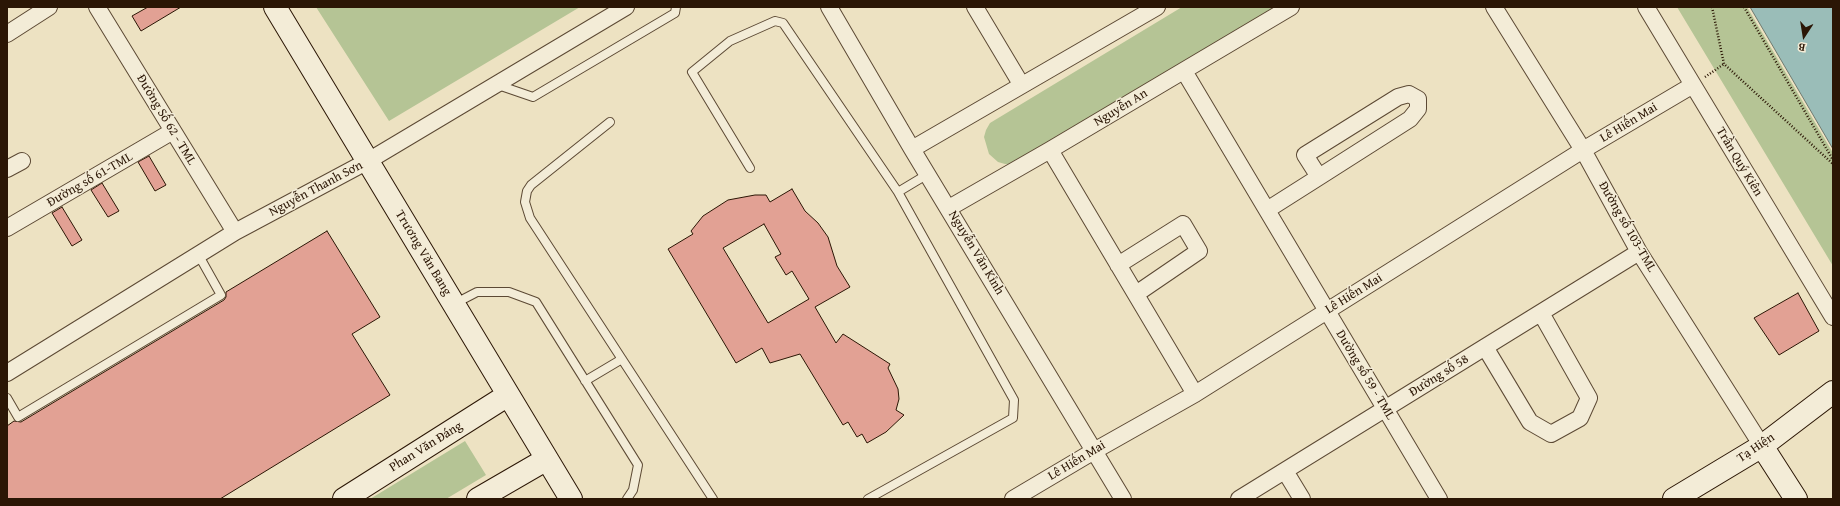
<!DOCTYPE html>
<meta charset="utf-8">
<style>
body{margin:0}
#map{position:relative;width:1840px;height:506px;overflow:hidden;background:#ede2c2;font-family:"Gentium Book Plus",serif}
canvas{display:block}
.frame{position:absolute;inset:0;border:8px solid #2b1605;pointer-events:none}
.north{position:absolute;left:1784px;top:16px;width:40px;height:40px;-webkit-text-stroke:3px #f3ecd7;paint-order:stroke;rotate:192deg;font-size:11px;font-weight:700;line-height:16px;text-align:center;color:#2b1605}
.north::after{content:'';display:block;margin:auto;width:14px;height:18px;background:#2b1605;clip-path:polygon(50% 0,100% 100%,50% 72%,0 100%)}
</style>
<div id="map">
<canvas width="1840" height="506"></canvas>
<div class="frame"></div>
<div class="north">B</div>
</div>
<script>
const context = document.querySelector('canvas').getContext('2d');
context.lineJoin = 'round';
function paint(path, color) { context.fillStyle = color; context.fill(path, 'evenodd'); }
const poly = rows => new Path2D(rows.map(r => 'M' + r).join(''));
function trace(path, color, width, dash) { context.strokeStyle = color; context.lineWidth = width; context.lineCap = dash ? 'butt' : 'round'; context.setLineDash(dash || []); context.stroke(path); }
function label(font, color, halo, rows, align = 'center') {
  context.font = font + ' "Gentium Book Plus",serif'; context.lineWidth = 3; context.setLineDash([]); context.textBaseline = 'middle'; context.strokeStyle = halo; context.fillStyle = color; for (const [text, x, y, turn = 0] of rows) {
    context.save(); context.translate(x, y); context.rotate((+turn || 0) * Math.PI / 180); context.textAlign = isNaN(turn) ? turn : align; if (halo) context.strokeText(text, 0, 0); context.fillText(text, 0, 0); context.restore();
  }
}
const green = poly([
 [316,7,580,7,389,121],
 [1182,7,1275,7,1015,164,1005,164,998,162,989,154,984,137,986,130,990,123],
 [1677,7,1747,7,1833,153,1833,266],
 [465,441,486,475,446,499,370,499]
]);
const water = poly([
 [1751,7,1833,7,1833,149,1750,7,1751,7]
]);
const building = poly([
 [148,7,181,7,141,31,132,16,148,7],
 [149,156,166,185,155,191,138,162,149,156],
 [102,183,119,211,108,217,91,190,102,183],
 [792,189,805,211,818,223,828,237,837,266,850,287,815,307,836,343,843,334,890,364,888,368,898,389,899,399,896,410,904,415,886,432,867,443,862,434,857,437,848,422,843,425,800,354,770,363,762,348,736,363,668,249,693,234,691,231,703,216,728,200,755,195,766,195,770,202,792,189],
 [764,224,781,254,775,257,786,275,792,271,809,299,768,323,723,248,764,224],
 [62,207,82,240,72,246,52,213,62,207],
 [327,231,380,317,352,334,390,395,220,499,7,499,7,426,14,421,21,422,224,300,226,297,226,292,327,231],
 [1798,293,1819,331,1779,355,1754,318,1798,293]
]);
const path = poly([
 [1712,7,1724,64,1833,164],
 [1744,7,1833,160],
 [1705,77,1724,64]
]);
const lane = poly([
 [498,85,533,97,675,13,676,7],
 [610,122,531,185,527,191,525,202,530,218,713,499],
 [750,168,692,72,730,41,775,21,783,23,898,192],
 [454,304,477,292,509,292,536,302,638,465,633,490,627,499],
 [585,381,622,359],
 [7,398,18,417,221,295,198,254],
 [868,499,1013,418,1014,400,898,192,928,174]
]);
const street = poly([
 [97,7,235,232],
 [829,7,912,149,1123,499],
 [975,7,1021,84],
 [1494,7,1583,150,1639,252,1762,446],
 [1646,7,1833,317],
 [7,34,49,7],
 [1184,71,1439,499],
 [912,149,1157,7],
 [1050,150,1195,394],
 [7,169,22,161],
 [949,208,1050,150,1291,7],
 [1267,210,1319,177,1410,119,1418,109,1418,99,1409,94,1398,97,1305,155,1319,177],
 [7,228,173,131],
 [1118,265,1183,224,1199,251,1136,294],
 [1485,347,1530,422,1551,434,1580,418,1589,398,1541,313],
 [7,373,235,232,368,161,626,7],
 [1285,471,1302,499],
 [1013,499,1094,451,1195,394,1583,150,1693,85],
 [1239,499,1639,252]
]);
const secondary = poly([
 [275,7,571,499],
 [1762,446,1796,499],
 [344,499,508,395],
 [478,499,547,459],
 [1674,499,1762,446,1833,392]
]);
const streetNames = [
 ["Nguyễn An",1121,108,-31],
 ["Đường Số 62 - TML",166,120,59],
 ["Lê Hiến Mai",1629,123,-31],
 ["Trần Quý Kiên",1739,162,59],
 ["Đường số 61-TML",90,180,-30],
 ["Nguyễn Thanh Sơn",316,189,-28],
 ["Đường số 103-TML",1627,227,60],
 ["Trương Văn Bang",423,253,59],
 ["Nguyễn Văn Kỉnh",976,253,59],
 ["Lê Hiến Mai",1354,294,-32],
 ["Dường số 59 - TML",1365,375,59],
 ["Đường số 58",1439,376,-32],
 ["Phan Văn Đáng",426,447,-32],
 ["Tạ Hiện",1756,448,-34],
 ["Lê Hiến Mai",1077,461,-31]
];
paint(green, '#b5c495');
paint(water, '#9abdb8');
trace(water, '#6e7a70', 1);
paint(building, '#e2a194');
trace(building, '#2b1605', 1);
trace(lane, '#5c4934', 10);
trace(street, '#5c4934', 18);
trace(secondary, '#2b1605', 24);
trace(path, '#2b1605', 2.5, [1, 2]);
trace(lane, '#f3ecd7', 8);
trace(street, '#f3ecd7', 16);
trace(secondary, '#f3ecd7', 22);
label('13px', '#2b1605', '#f3ecd7', streetNames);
</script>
